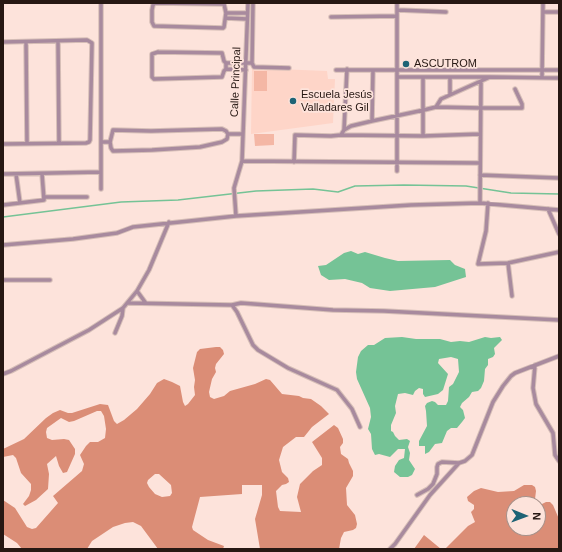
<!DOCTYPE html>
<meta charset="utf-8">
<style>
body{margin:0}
#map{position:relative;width:562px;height:552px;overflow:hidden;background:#fde3db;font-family:Helvetica,sans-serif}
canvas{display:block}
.frame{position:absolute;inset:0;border:4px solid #271813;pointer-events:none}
.north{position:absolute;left:506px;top:496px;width:40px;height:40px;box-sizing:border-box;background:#fde3db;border:1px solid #a7928b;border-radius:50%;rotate:91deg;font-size:11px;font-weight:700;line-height:16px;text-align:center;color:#271813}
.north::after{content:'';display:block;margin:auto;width:14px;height:18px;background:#1e6375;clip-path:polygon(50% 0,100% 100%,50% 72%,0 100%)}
</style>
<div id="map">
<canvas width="562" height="552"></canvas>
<div class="frame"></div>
<div class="north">N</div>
</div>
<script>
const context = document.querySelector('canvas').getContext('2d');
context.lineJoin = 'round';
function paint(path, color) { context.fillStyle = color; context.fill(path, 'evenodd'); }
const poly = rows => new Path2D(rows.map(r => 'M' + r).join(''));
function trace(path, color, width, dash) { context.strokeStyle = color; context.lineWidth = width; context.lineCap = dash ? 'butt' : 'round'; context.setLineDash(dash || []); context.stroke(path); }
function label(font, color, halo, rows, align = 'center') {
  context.font = font + ' Helvetica,sans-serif'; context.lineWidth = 3.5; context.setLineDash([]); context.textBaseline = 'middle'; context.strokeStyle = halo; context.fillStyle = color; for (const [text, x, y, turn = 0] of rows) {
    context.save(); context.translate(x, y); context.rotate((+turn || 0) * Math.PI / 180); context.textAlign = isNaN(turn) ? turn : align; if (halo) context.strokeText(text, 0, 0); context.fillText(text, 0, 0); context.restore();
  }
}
const built = poly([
 [252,68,327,71,328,79,335,79,333,123,251,134]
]);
const green = poly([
 [254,71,267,71,267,91,254,91],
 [254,134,274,134,274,145,255,146]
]);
const forest = poly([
 [216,347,220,347,223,350,224,354,216,364,215,368,216,372,212,379,209,392,210,397,214,399,224,396,230,391,255,384,266,379,270,380,282,394,299,396,303,398,311,399,321,406,329,414,312,427,304,437,296,437,283,447,279,460,282,472,288,478,289,482,286,484,282,485,276,491,278,507,280,511,301,512,297,497,300,484,313,471,322,465,322,458,312,442,334,425,338,428,343,439,343,443,340,447,341,454,348,459,349,463,353,471,353,476,346,488,347,505,355,515,357,524,356,528,353,530,344,532,341,538,339,549,260,549,255,519,262,495,262,485,242,485,242,494,200,497,192,527,193,530,208,540,224,546,223,549,158,549,141,526,133,522,125,523,113,527,92,541,87,549,22,549,17,543,3,534,3,500,15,508,27,527,32,529,36,528,58,503,53,496,82,471,84,464,80,455,86,446,90,442,98,442,105,438,106,429,104,416,101,411,97,411,74,421,69,422,61,418,47,428,46,432,47,438,52,440,64,439,69,440,75,449,75,454,67,472,63,473,59,466,56,456,47,464,49,474,48,489,36,500,25,506,23,504,29,496,31,490,31,484,21,473,16,458,13,455,3,457,3,449,24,439,46,418,53,413,60,410,68,413,72,413,100,404,108,405,114,421,117,424,124,420,137,409,150,394,157,383,164,379,172,382,180,386,183,402,185,406,188,404,195,395,194,387,195,380,193,368,197,352,200,349],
 [155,474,159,474,171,485,172,493,170,496,162,497,155,494,149,487,147,483,148,480],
 [524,485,532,485,535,487,536,491,535,499,533,504,514,504,514,528,538,528,538,510,542,504,546,502,550,502,553,505,559,519,559,549,445,549,468,526,475,522,471,512,474,509,474,505,468,501,467,497,474,491,481,488,498,492,514,491],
 [424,535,441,549,414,549]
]);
const water = poly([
 [351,251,358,254,365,252,385,258,398,261,450,260,455,265,465,269,466,277,435,287,390,291,370,288,362,283,345,279,329,280,321,275,318,266,326,265,344,253],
 [402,337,416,339,440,339,451,342,460,341,469,342,485,337,491,338,500,337,502,340,494,348,495,354,493,357,488,359,488,365,485,369,484,381,481,388,478,391,472,392,469,397,462,403,460,407,463,410,465,418,462,422,457,428,451,428,447,431,442,443,435,444,429,452,425,454,425,446,419,446,419,441,427,426,426,411,425,406,427,403,432,401,435,402,438,405,446,405,448,401,449,387,453,384,459,372,458,359,451,357,439,359,438,363,448,374,443,390,438,394,425,397,423,394,423,389,419,388,415,391,413,395,405,393,398,394,395,406,396,413,391,425,391,431,393,432,395,436,399,440,407,439,410,441,408,447,410,453,409,460,415,469,412,475,408,477,400,477,394,472,395,466,399,460,404,458,405,449,398,449,390,457,379,454,375,455,372,449,371,434,368,429,371,417,370,408,357,379,356,372,358,357,361,351,368,345,374,345,385,338]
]);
const stream = poly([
 [3,217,121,202,178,200,256,191,313,189,338,192,355,186,404,185,466,186,511,193,559,194]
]);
const street = poly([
 [155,3,224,4,226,13,224,27,223,28,154,26,152,22,152,10,153,5,155,3],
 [398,10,446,12],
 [543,12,559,12],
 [226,13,247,13],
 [331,17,397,16],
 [226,18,247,19],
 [3,42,87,40,92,43,90,140,89,142,86,143,3,144],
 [26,42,27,143],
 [58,42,59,143],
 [158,52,222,53,224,61,226,63,226,69,224,71,222,77,154,79,152,77,152,54,158,52],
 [226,63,252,63,254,67,289,68],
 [252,63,253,3],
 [226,69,246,70],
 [336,70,559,70],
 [397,77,490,77],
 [423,77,423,136],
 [450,77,450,94],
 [542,77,543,3],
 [481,81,490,77,559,78],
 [436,107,441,99,481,81,480,203],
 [372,121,373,70],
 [344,130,351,126,372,121,424,110,436,107,481,108,522,108,522,104,515,89],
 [228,134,243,134],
 [341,135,423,136,480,134],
 [101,142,110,142,111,148,113,151,152,150,200,147,222,142,227,139,228,134,226,131,222,129,151,131,113,130,110,142],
 [242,161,248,3],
 [294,162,295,135,331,136,341,135,344,130,347,69],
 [397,171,397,3],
 [3,174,101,172],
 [16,174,20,203],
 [480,175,559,178],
 [101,189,101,3],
 [44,197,87,197],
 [488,203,486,231,478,264,508,263,559,252],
 [3,205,44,200,42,174],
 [548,209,559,234],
 [236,216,234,188,242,161,480,163],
 [3,245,73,239,117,233,133,227,236,216,411,205,480,203,559,210],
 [508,263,512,296],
 [3,280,50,280],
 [137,291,145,302],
 [128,303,232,305,241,303,333,310,384,311,559,320],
 [232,305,237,312,253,345,258,350,288,368,337,390,352,409,360,427],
 [115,333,122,316,123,308],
 [535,365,533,388,536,404,553,433,555,455,559,461],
 [3,374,11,371,89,330,123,308,137,291,149,270,169,222],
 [417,495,428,489,433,484,437,474,437,467,438,464,442,462,459,463,465,461,472,455,493,402,503,386,511,376,515,373,559,356],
 [390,549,395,544,430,495,459,463]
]);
const markers = [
 [406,64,4,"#1e6375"],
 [293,101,4,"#1e6375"]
];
const poiNames = [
 ["ASCUTROM",414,64],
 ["Escuela Jesús",301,95],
 ["Valladares Gil",301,108]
];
const streetNames = [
 ["Calle Principal",236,82,-88]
];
paint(built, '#fed5c8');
paint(green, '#f4b7a5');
paint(forest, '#db8d76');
paint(water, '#75c396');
trace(stream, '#75c396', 1.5);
trace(street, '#d6beb7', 5.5);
trace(street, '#a88a9e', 3.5);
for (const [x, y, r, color] of markers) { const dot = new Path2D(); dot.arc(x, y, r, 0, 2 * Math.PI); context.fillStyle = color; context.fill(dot); trace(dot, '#fde3db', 1.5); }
label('11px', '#271813', '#fde3db', poiNames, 'left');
label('11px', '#271813', '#fde3db', streetNames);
</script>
